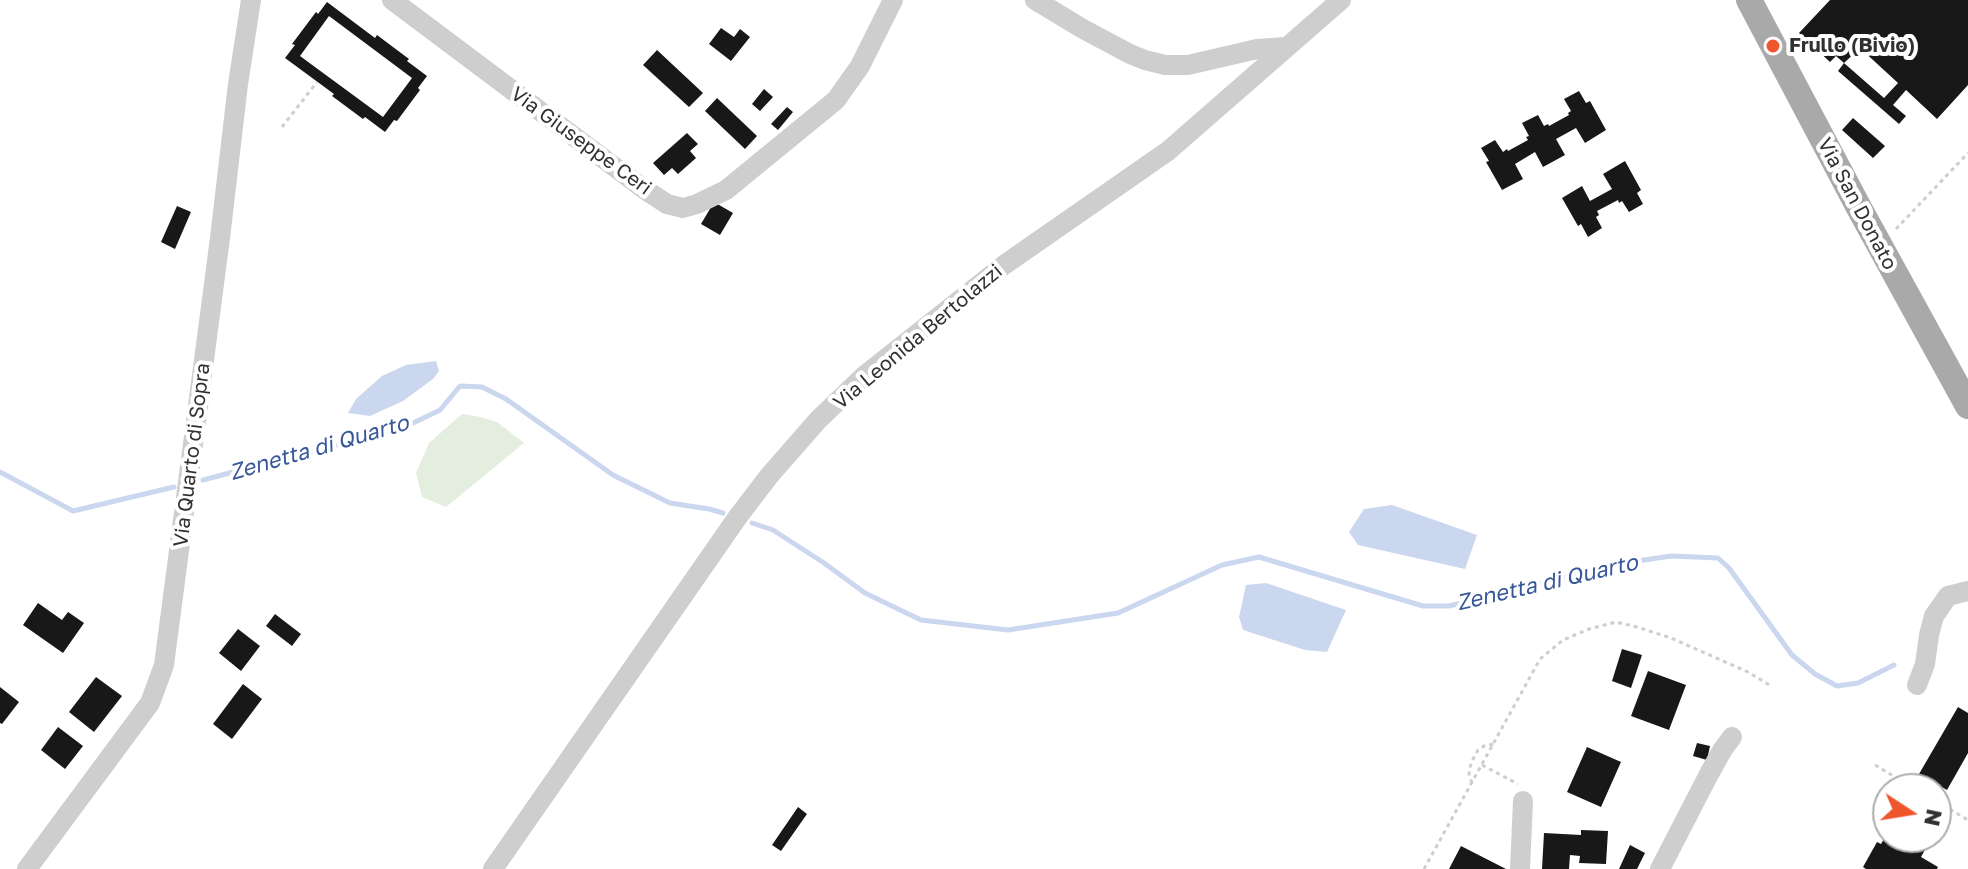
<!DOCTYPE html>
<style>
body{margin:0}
#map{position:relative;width:1968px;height:869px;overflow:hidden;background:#fff;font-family:"Golos Text",sans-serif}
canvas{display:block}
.north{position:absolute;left:1872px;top:773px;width:80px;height:80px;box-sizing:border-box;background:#fff;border:2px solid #adadad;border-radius:50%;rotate:102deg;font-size:22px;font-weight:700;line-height:32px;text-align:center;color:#313131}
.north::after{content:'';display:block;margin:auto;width:28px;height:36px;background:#ef562c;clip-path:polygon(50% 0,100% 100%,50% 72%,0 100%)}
</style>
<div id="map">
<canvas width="1968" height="869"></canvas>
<div class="north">N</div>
</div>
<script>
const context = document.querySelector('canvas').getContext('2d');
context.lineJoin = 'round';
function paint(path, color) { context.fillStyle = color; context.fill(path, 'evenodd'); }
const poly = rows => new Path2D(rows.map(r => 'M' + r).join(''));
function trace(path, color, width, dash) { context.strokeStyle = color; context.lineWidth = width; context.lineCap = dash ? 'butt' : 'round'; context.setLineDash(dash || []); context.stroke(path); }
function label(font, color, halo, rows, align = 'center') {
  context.font = font + ' "Golos Text",sans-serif'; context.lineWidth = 8; context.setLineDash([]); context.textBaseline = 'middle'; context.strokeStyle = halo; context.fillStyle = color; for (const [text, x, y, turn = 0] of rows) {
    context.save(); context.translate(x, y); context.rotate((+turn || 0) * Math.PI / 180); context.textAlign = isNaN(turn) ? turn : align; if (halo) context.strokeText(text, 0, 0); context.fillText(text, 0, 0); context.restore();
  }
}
const green = poly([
 [462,414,476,416,497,422,524,443,446,507,422,497,416,473,429,443]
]);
const water = poly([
 [436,361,439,371,433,379,403,401,370,416,348,413,356,399,382,376,406,365],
 [1392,505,1477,535,1465,569,1358,545,1349,532,1364,509],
 [1266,583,1346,610,1327,652,1305,650,1243,630,1239,617,1246,585]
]);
const stream = poly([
 [0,472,73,511,174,487],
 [203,480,405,427,440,410,460,386,482,387,506,399,613,475,670,503,709,509,723,513],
 [752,523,773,530,824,563,865,593,921,620,1008,630,1118,613,1222,565,1259,557,1423,606,1449,606,1624,563,1671,556,1718,558,1729,568,1792,655,1815,674,1837,686,1858,683,1894,665]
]);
const building = poly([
 [1830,0,1968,0,1968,85,1937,119,1906,90,1893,105,1906,116,1899,124,1838,71,1844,63,1836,56,1830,62,1799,33],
 [1860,48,1898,83,1884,98,1844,63],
 [327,2,375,38,377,35,409,59,407,61,427,76,418,88,420,90,397,121,394,120,385,132,365,117,363,119,332,96,334,94,285,58,295,45,292,44,316,12,318,14],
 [329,16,412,78,383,117,300,56],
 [721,28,734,37,740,29,750,37,731,61,709,44],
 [657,50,703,93,689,107,643,65],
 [764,89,773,97,760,111,752,104],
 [1579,91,1586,103,1590,101,1606,130,1585,143,1576,128,1556,139,1565,155,1543,167,1535,152,1515,164,1523,179,1502,190,1486,162,1489,161,1481,148,1495,140,1503,152,1507,149,1508,151,1528,140,1526,137,1529,136,1522,123,1538,115,1544,126,1548,124,1549,126,1569,115,1568,113,1571,111,1564,99],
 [717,98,757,136,745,149,705,111],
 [787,107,793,112,778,130,771,124],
 [1853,118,1885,146,1873,158,1842,130],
 [687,133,698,144,690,151,696,158,678,174,672,168,664,175,653,163],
 [1625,161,1641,190,1637,193,1643,204,1629,212,1622,201,1619,203,1618,200,1597,211,1599,215,1596,217,1602,228,1588,237,1581,224,1578,226,1562,198,1582,186,1590,201,1612,189,1603,174],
 [714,202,733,213,720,235,701,224],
 [177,206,191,212,175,249,161,242],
 [38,603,62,620,68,612,84,623,63,653,23,625],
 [275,614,301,634,292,646,266,626],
 [238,629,260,646,241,671,219,653],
 [1622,649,1642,655,1631,688,1612,681],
 [1648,671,1686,685,1669,730,1631,716],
 [96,677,122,696,94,732,69,712],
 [243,684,262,699,232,739,213,724],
 [0,687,19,702,2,724,0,723],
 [1958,707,1968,713,1968,753,1947,790,1919,774],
 [58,727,83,746,65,769,41,750],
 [1697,743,1710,746,1707,760,1693,756],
 [1587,747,1621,762,1601,807,1567,792],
 [798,807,807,814,781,851,772,845],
 [1581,830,1608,831,1606,864,1579,863,1580,856,1570,855,1569,869,1542,869,1544,833,1581,835],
 [1888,832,1888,837,1932,837,1921,857,1938,867,1937,869,1866,869,1863,867,1877,842,1881,844],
 [1630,845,1645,853,1637,869,1619,869],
 [1461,846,1506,869,1449,869]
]);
const path = poly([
 [282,127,317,82],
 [1896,229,1968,153],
 [1482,765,1518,784],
 [1875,765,1915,789],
 [1472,783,1469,774,1471,763,1478,750,1484,746,1494,744],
 [1936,801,1968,820],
 [1424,869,1540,659,1563,640,1589,629,1616,622,1637,627,1671,638,1748,672,1771,686]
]);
const minor = poly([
 [392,0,644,189,667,204,683,208,697,204,726,190,836,100,860,66,893,0],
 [1035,0,1083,29,1130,54,1145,60,1165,65,1188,65,1257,49,1286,47],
 [1917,685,1925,664,1929,635,1934,616,1948,596,1968,591],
 [27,869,150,703,164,665,220,238,238,84,251,0],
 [493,869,737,518,769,476,818,420,865,375,1004,265,1168,151,1341,0],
 [1520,869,1523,801],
 [1660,869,1709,774,1723,749,1732,737]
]);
const major = poly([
 [1749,0,1858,206,1968,406]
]);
const markers = [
 [1773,46,8,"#ef562c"]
];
const poiNames = [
 ["Frullo (Bivio)",1789,46]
];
const streetNames = [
 ["Via Giuseppe Ceri",581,141,36],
 ["Via San Donato",1857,204,62],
 ["Via Leonida Bertolazzi",918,337,-40],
 ["Via Quarto di Sopra",192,455,-83]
];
const waterNames = [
 ["Zenetta di Quarto",319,448,-16],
 ["Zenetta di Quarto",1547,583,-13]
];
paint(green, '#e3eedf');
paint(water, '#cbd6ef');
trace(stream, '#cbd6ef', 5);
paint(building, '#181818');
trace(path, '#cecece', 3, [4, 4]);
trace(minor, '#cecece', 20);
trace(major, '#a9a9a9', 26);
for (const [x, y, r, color] of markers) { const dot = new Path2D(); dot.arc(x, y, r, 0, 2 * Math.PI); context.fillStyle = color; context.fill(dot); trace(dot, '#fff', 3); }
label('bold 20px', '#313131', '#fff', poiNames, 'left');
label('20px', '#313131', '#fff', streetNames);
label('italic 22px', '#395899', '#fff', waterNames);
</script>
